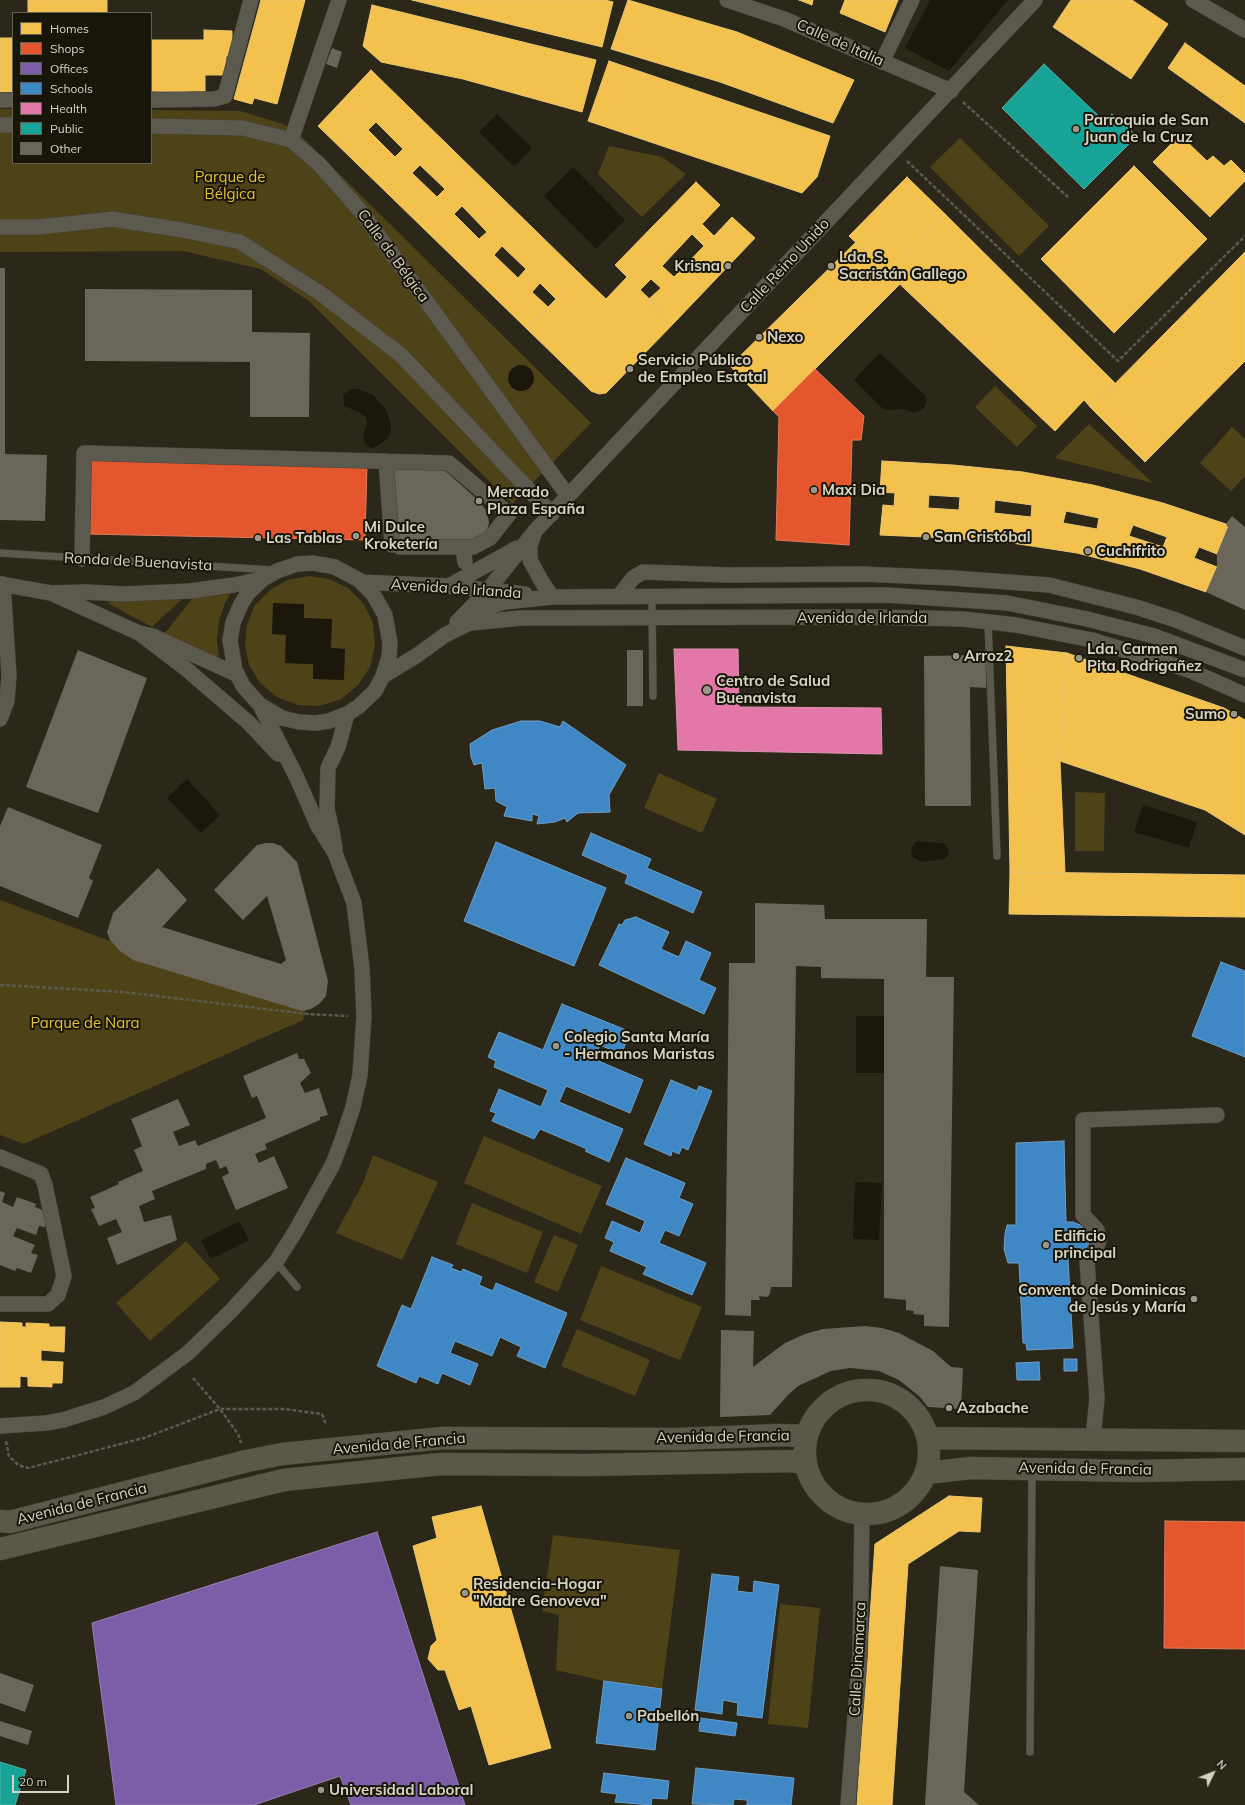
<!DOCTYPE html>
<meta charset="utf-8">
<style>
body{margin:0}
#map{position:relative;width:1245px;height:1805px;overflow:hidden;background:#2c2819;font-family:Mulish,sans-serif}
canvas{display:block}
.legend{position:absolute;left:12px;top:12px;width:140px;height:152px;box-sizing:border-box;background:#18150a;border:1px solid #646154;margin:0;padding:5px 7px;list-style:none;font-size:12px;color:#d7d3c3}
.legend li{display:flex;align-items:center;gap:8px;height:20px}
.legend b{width:20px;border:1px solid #646154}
.north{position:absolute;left:1193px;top:1753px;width:40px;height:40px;-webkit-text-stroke:3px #18150a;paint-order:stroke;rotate:47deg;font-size:11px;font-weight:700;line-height:16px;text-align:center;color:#d7d3c3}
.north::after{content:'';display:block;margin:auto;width:14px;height:18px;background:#d7d3c3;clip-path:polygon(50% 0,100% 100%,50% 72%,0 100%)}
.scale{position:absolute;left:12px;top:1775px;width:57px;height:18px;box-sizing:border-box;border:2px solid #d7d3c3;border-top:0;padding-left:5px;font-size:12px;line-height:14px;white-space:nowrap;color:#d7d3c3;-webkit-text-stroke:3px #18150a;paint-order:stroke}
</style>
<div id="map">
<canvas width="1245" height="1805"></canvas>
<ul class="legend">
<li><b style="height:11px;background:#f2c14e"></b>Homes</li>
<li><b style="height:11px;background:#e4572e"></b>Shops</li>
<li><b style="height:11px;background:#7b5ea7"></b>Offices</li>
<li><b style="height:11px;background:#3f88c5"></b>Schools</li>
<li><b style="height:11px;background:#e377a8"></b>Health</li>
<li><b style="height:11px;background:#17a398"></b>Public</li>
<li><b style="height:11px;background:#6a665a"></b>Other</li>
</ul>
<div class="north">N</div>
<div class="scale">20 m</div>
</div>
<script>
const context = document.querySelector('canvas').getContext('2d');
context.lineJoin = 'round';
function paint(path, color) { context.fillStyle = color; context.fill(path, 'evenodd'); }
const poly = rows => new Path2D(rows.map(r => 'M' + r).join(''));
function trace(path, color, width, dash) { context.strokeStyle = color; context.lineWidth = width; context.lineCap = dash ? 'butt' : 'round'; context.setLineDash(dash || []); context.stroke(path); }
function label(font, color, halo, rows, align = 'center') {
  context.font = font + ' Mulish,sans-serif'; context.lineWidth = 4; context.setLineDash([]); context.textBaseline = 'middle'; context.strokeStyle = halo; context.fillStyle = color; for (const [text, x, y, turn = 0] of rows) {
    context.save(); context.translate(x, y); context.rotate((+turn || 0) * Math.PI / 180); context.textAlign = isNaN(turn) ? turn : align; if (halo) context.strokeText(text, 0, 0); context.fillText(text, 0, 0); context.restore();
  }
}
const green = poly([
 [0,109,13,109,13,163,151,163,151,110,240,111,283,124,301,136,591,423,512,504,309,301,261,269,183,251,0,252],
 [960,138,1049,226,1019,256,930,167],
 [609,146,662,157,686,174,642,217,598,174],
 [995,386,1037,426,1017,447,975,407],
 [1089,424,1153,483,1055,458],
 [1232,427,1245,439,1245,476,1231,491,1200,463],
 [309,576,329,579,348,588,363,603,373,623,375,645,370,667,358,685,341,699,320,706,298,705,277,697,260,683,249,665,245,645,247,624,255,605,270,590,288,580],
 [304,605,304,618,331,648,345,649,313,679,314,664,285,663,286,635],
 [230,594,225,603,219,621,217,639,219,660,165,633,193,598],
 [182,599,152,627,108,603,111,601,146,601],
 [659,773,717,799,702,833,644,808],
 [1075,792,1105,793,1104,851,1075,851],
 [0,900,139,952,308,1002,303,1020,24,1144,0,1135],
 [484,1136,602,1186,581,1234,464,1183],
 [373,1155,438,1182,402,1260,336,1233,364,1181],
 [472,1203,543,1232,527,1273,456,1244],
 [554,1235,578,1245,558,1292,534,1282],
 [186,1241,220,1279,150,1341,116,1303],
 [601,1266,702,1307,680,1360,580,1320],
 [577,1329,650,1360,635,1396,561,1366],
 [553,1535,680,1550,662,1689,604,1681,556,1670,559,1615,542,1611],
 [780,1604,820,1608,808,1728,768,1724]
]);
const water = poly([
 [930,0,1008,0,949,71,905,48],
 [497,114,532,148,514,167,479,132],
 [573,167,625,220,596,249,544,196],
 [880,353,925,395,927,402,924,408,917,412,912,412,905,409,884,410,854,380],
 '508 378a13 13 0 1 1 26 0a13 13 0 1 1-26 0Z',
 [350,389,358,389,373,395,385,408,391,423,391,432,387,439,376,447,371,448,365,443,363,436,367,424,366,417,359,412,344,406,343,395],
 [273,603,304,604,304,618,332,619,331,648,345,649,344,680,313,679,313,664,285,663,286,635,272,634],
 [187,779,220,815,201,833,167,798],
 [1143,805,1197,822,1189,848,1134,832],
 [917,841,940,843,945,844,949,851,949,855,944,859,921,862,913,857,911,852,912,847],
 [856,1016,884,1016,884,1073,856,1073],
 [855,1182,882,1183,879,1240,853,1239],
 [239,1221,249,1240,211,1259,201,1240]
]);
const homes = poly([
 [28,0,107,0,107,13,28,13,28,0],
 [261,0,305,0,277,104,254,98,252,104,234,99,261,0],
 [412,0,605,0,613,2,602,47,412,0],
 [628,0,737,32,854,80,833,123,720,82,611,49,628,0],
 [799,0,813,0,812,5,799,0],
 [845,0,898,0,885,32,840,13,845,0],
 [1071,0,1132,0,1168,24,1131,79,1053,27,1071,0],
 [372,5,596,60,582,112,463,79,381,62,363,46,372,5],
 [204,30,232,31,232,56,226,56,226,75,205,75,205,92,151,91,151,40,204,40,204,30],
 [0,38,13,38,13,97,0,97,0,38],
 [1185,43,1245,86,1245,123,1168,68,1185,43],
 [609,61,830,136,817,177,802,193,588,121,609,61],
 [371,70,580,274,556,299,540,283,532,292,548,307,527,329,318,126,371,70],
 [376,122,403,149,395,157,368,130,376,122],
 [420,165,445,189,437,197,412,173,420,165],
 [462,206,487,232,479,239,454,214,462,206],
 [502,246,526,269,518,278,494,255,502,246],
 [1180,135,1207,161,1213,156,1224,166,1231,160,1245,174,1245,181,1210,217,1153,162,1180,135],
 [1134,166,1207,239,1114,333,1041,259,1134,166],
 [907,177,945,214,888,273,849,236,907,177],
 [696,182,720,205,702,224,714,236,732,217,755,238,674,323,649,299,661,288,651,279,640,290,615,265,696,182],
 [692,234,704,246,674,277,662,266,692,234],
 [945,214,1115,383,1091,408,1084,400,1055,431,888,273,945,214],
 [856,242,900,284,773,411,730,366,856,242],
 [1245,252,1245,361,1145,462,1091,408,1245,252],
 [580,274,606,299,627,277,674,323,606,393,599,394,591,391,527,329,580,274],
 [882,461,953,465,1023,472,1093,485,1163,503,1226,524,1228,527,1217,554,1199,547,1194,558,1217,567,1206,592,1140,569,1077,553,1012,543,948,538,880,535,883,505,894,506,895,493,880,492,882,461],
 [929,495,960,497,959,510,928,508,929,495],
 [995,500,1032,505,1031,517,994,513,995,500],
 [1066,511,1099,518,1097,529,1063,523,1066,511],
 [1133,525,1167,537,1163,547,1129,536,1133,525],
 [1006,646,1067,653,1060,761,1065,873,1010,872,1006,646],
 [1067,653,1224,708,1245,720,1245,835,1205,810,1060,761,1067,653],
 [1010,872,1245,875,1245,917,1009,914,1010,872],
 [0,1322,22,1323,22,1327,26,1327,26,1323,49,1324,49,1327,65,1327,64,1352,41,1350,41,1361,63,1362,62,1383,52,1383,52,1387,28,1386,28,1377,20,1376,20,1387,0,1387,0,1322],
 [949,1496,982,1498,980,1532,959,1531,908,1564,892,1805,857,1805,875,1544,949,1496],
 [481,1506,551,1748,489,1765,471,1706,459,1710,445,1670,438,1670,428,1659,431,1646,437,1640,413,1546,437,1538,432,1517,481,1506]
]);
const shops = poly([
 [815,369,864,416,861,440,852,440,849,545,776,540,779,417,773,411,815,369],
 [89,458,367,465,365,540,87,534,89,458],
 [1165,1521,1245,1522,1245,1649,1164,1648,1165,1521]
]);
const offices = poly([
 [377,1532,465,1805,351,1805,340,1776,254,1805,116,1805,92,1623,377,1532]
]);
const schools = poly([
 [521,721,540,721,560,727,563,721,626,765,609,795,610,812,578,813,567,822,565,818,555,822,537,824,539,816,532,814,532,821,504,816,507,807,496,801,495,788,485,789,482,763,474,765,471,757,470,744,492,730,521,721],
 [591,833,651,859,647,868,702,892,693,913,625,883,628,875,582,855,591,833],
 [496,842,606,888,574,966,464,921,496,842],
 [636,917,669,932,661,949,679,957,686,941,711,953,699,980,716,988,704,1014,599,965,619,924,622,925,625,920,636,917],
 [1221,962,1245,971,1245,1057,1192,1036,1221,962],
 [562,1004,631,1032,621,1054,600,1045,594,1059,643,1080,630,1113,566,1086,559,1102,623,1129,609,1162,585,1151,587,1149,540,1129,534,1139,492,1121,496,1113,490,1111,499,1089,541,1107,548,1090,494,1067,496,1061,488,1057,499,1032,543,1050,562,1004],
 [671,1080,697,1091,699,1086,712,1091,688,1150,682,1147,679,1154,672,1151,671,1156,644,1144,671,1080],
 [1064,1141,1066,1222,1073,1222,1080,1225,1086,1230,1089,1243,1084,1253,1073,1259,1068,1259,1073,1348,1027,1350,1026,1343,1023,1343,1019,1263,1008,1263,1004,1249,1005,1234,1007,1225,1016,1225,1016,1143,1064,1141],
 [626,1158,685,1183,679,1198,693,1204,679,1236,665,1230,659,1243,706,1263,692,1295,643,1274,647,1267,610,1251,614,1242,605,1238,612,1221,640,1233,645,1221,606,1204,626,1158],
 [432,1257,453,1265,451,1268,461,1272,463,1269,482,1277,479,1285,493,1291,496,1283,567,1313,545,1368,517,1356,521,1347,500,1337,492,1356,455,1341,450,1353,478,1364,470,1385,442,1373,438,1384,419,1376,416,1383,377,1366,402,1305,411,1309,432,1257],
 [1064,1359,1077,1359,1077,1371,1064,1371,1064,1359],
 [1039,1362,1040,1380,1017,1380,1016,1363,1039,1362],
 [712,1574,739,1577,737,1591,753,1593,754,1581,779,1585,762,1718,737,1715,738,1703,723,1700,722,1714,695,1710,712,1574],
 [604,1681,662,1689,655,1750,596,1743,604,1681],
 [700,1718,737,1723,735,1736,699,1731,700,1718],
 [696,1768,794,1778,791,1805,747,1805,747,1800,734,1799,733,1805,692,1804,696,1768],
 [604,1773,669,1781,667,1799,652,1798,651,1805,615,1802,617,1794,601,1792,604,1773]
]);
const health = poly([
 [674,649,738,649,739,707,881,708,882,754,678,750,674,649]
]);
const public = poly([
 [1044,64,1104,121,1112,114,1137,136,1084,189,1002,108,1044,64],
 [0,1762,26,1770,15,1805,0,1805,0,1762]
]);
const building = poly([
 [332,48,342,52,337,68,326,64],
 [0,268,5,268,5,454,47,455,45,521,0,520],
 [85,289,252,290,252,332,310,333,309,417,250,417,250,362,85,361],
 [392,463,440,466,479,501,487,512,489,523,486,533,478,541,394,542],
 [1232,516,1245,527,1245,610,1206,592,1217,567,1217,554,1228,527,1226,524],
 [78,650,147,678,98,813,26,787],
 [627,650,643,650,643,706,627,706],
 [986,655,986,688,970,687,971,806,925,806,924,656],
 [8,807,102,845,89,878,93,881,78,918,0,886,0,826],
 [266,843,273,843,281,846,297,862,328,981,326,996,319,1004,311,1009,302,1011,133,960,120,951,110,940,107,932,113,913,158,868,187,900,162,927,281,964,286,960,267,896,243,920,214,890,257,845],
 [755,903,824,905,825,919,927,919,926,977,954,977,949,1327,924,1326,924,1315,913,1314,914,1311,906,1310,906,1300,884,1298,884,979,821,978,821,967,796,966,792,1287,771,1287,770,1294,767,1297,759,1296,760,1300,751,1300,751,1316,725,1315,729,963,755,963],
 [297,1053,299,1059,304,1059,311,1073,300,1083,305,1093,319,1088,328,1115,320,1117,320,1120,265,1144,267,1149,255,1154,259,1163,274,1156,288,1188,236,1210,222,1177,229,1173,226,1166,220,1169,216,1160,206,1164,206,1169,152,1191,155,1199,139,1206,144,1222,171,1215,177,1240,117,1265,107,1238,122,1232,116,1219,99,1226,91,1209,95,1208,90,1197,119,1184,118,1182,143,1171,134,1150,142,1146,131,1119,178,1099,190,1125,173,1132,179,1146,195,1140,198,1146,266,1118,257,1096,252,1098,243,1076],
 [0,1191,5,1193,2,1202,13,1207,17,1197,36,1204,35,1207,50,1213,45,1227,39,1226,36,1235,17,1228,13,1236,35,1245,31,1253,38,1255,31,1273,17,1268,15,1271,0,1265],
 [865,1326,882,1328,899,1333,933,1351,951,1367,963,1368,961,1409,928,1407,919,1396,899,1380,879,1371,850,1368,831,1371,798,1386,788,1395,770,1415,720,1417,721,1330,754,1331,753,1367,785,1343,805,1334,823,1329],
 [940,1566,978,1570,964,1792,979,1805,925,1805],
 [0,1673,34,1685,25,1712,0,1703],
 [0,1721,32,1731,28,1745,0,1736]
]);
const path = poly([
 [963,102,1068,197],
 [907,161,1118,361,1245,236],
 [0,985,124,992,307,1014,348,1016],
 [193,1378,220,1409,238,1434,241,1443],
 [6,1441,9,1456,18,1465,28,1468,144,1438,220,1409,284,1409,322,1414,326,1425]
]);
const lane = poly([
 [0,553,272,570],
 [652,597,653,696],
 [988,622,997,856],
 [276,1262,297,1287],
 [1030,1752,1032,1472]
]);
const street = poly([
 [727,0,784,19,951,91],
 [1193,0,1245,30],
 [882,62,912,0],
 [0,100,13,100],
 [151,100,214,99,225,96,251,0],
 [0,125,13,125],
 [151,126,243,128,291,140,319,164,363,214,568,496],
 [291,140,339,0],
 [0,227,39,227,112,219,182,230,240,242,320,293,401,355,552,514],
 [386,461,392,545],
 [534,534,530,546,530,560,542,582,552,597],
 [463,547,465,562],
 [82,559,84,453,449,463,509,514,490,538,473,547,400,547],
 [361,582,449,586,525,594],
 [0,584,51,593,85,592,124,594,190,591,234,585,262,579],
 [449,586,517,548],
 [55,595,139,633,153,636,238,675],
 [619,596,633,578,643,572,728,575,861,574,953,578,1049,585,1136,607,1176,620,1245,648],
 [457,622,488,590,535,531,1035,0],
 [470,623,521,618,873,617,963,619,1016,625,1092,640,1189,670,1245,695],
 [139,633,185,668,249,723,278,754],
 [383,676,416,656,445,635,467,624,491,606,504,602,552,597,727,596,886,595,1007,603,1087,619,1154,636,1245,670],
 [0,719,7,701,9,675,3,584],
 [335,848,332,831,327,809,328,768,338,747,347,714],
 [0,1157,41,1174,45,1185,64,1276,58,1295,48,1304,0,1304],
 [0,1426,46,1423,63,1420,104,1407,134,1393,188,1353,231,1311,276,1262,295,1232,333,1164,342,1140,353,1107,360,1075,364,1016,362,968,354,903,335,853,318,826,296,776,260,705,243,686,235,670,230,640,233,623,241,604,248,593,263,579,277,571,297,564,313,563,335,567,359,580,373,594,385,615,390,643,389,657,383,676,375,691,358,707,347,714,329,721,316,723,299,722,282,718,260,705],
 [1093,1439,1097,1398,1087,1262,1097,1247,1099,1239,1097,1230,1083,1215,1083,1120,1217,1115],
 [848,1805,860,1653,862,1513]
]);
const primary = poly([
 '805 1452a62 62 0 1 1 124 0a62 62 0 1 1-124 0Z',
 [928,1438,1245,1441],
 [926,1473,971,1468,1136,1471,1245,1469],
 [0,1521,10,1522,247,1461,282,1454,443,1438,678,1439,779,1435,807,1436],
 [0,1549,284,1480,441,1464,586,1465,794,1461,806,1464]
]);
const markers = [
 [1076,129,4,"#9b9788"],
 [728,266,4,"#9b9788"],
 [831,266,4,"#9b9788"],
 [759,337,4,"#9b9788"],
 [630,369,4,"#9b9788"],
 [814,490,4,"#9b9788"],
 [479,501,4,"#9b9788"],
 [356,536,4,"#9b9788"],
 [926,537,4,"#9b9788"],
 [258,538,4,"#9b9788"],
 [1088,551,4,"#9b9788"],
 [956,656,4,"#9b9788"],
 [1079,658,4,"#9b9788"],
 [707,690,5,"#9b9788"],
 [1234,714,4,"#9b9788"],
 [556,1046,4,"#9b9788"],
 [1046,1245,4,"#9b9788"],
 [1194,1299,4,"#9b9788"],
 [949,1408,4,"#9b9788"],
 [465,1593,4,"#9b9788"],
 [629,1716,4,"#9b9788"],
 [321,1790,4,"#9b9788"]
];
const streetNames = [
 ["Calle de Italia",840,43,24],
 ["Calle de Bélgica",393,256,54],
 ["Calle Reino Unido",785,266,-47],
 ["Ronda de Buenavista",138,562,3],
 ["Avenida de Irlanda",456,589,4],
 ["Avenida de Irlanda",862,618],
 ["Avenida de Francia",723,1437,-1],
 ["Avenida de Francia",399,1444,-5],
 ["Avenida de Francia",1085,1469,1],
 ["Avenida de Francia",82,1504,-14],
 ["Calle Dinamarca",858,1659,-87]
];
const poiNames = [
 ["Parroquia de San",1084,120],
 ["Juan de la Cruz",1084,137],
 ["Lda. S.",839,257],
 ["Sacristán Gallego",839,274],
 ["Krisna",720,266,"right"],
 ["Nexo",767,337],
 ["Servicio Público",638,360],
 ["de Empleo Estatal",638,377],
 ["Maxi Dia",822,490],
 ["Mercado",487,492],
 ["Plaza España",487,509],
 ["Mi Dulce",364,527],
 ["Kroketería",364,544],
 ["San Cristóbal",934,537],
 ["Las Tablas",266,538],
 ["Cuchifrito",1096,551],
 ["Lda. Carmen",1087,649],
 ["Pita Rodrigañez",1087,666],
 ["Arroz2",964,656],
 ["Centro de Salud",716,681],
 ["Buenavista",716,698],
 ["Sumo",1226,714,"right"],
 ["Colegio Santa María",564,1037],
 ["- Hermanos Maristas",564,1054],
 ["Edificio",1054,1236],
 ["principal",1054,1253],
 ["Convento de Dominicas",1186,1290,"right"],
 ["de Jesús y María",1186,1307,"right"],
 ["Azabache",957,1408],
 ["Residencia-Hogar",473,1584],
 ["\"Madre Genoveva\"",473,1601],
 ["Pabellón",637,1716],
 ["Universidad Laboral",329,1790]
];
const parkNames = [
 ["Parque de",230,177],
 ["Bélgica",230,194],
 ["Parque de Nara",85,1023]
];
paint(green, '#4e4318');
paint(water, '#1b170a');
paint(homes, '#f2c14e');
trace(homes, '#eac671', 1);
paint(shops, '#e4572e');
trace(shops, '#e07c5b', 1);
paint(offices, '#7b5ea7');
trace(offices, '#9781af', 1);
paint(schools, '#3f88c5');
trace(schools, '#6d9ec4', 1);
paint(health, '#e377a8');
trace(health, '#df93b0', 1);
paint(public, '#17a398');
trace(public, '#51b1a5', 1);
paint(building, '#6a665a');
trace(lane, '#474337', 8);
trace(street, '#474337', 16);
trace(primary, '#474337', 23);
trace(path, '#5c594f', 2.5, [4, 2]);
trace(lane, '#5c594f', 7);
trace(street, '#5c594f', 15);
trace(primary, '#5b5849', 22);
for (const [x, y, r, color] of markers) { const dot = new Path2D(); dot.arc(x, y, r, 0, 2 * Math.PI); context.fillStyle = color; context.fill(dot); trace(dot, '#18150a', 1.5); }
label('15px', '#d7d3c3', '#18150a', streetNames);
label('bold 15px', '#d7d3c3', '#18150a', poiNames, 'left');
label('15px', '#e5c237', '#18150a', parkNames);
</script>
